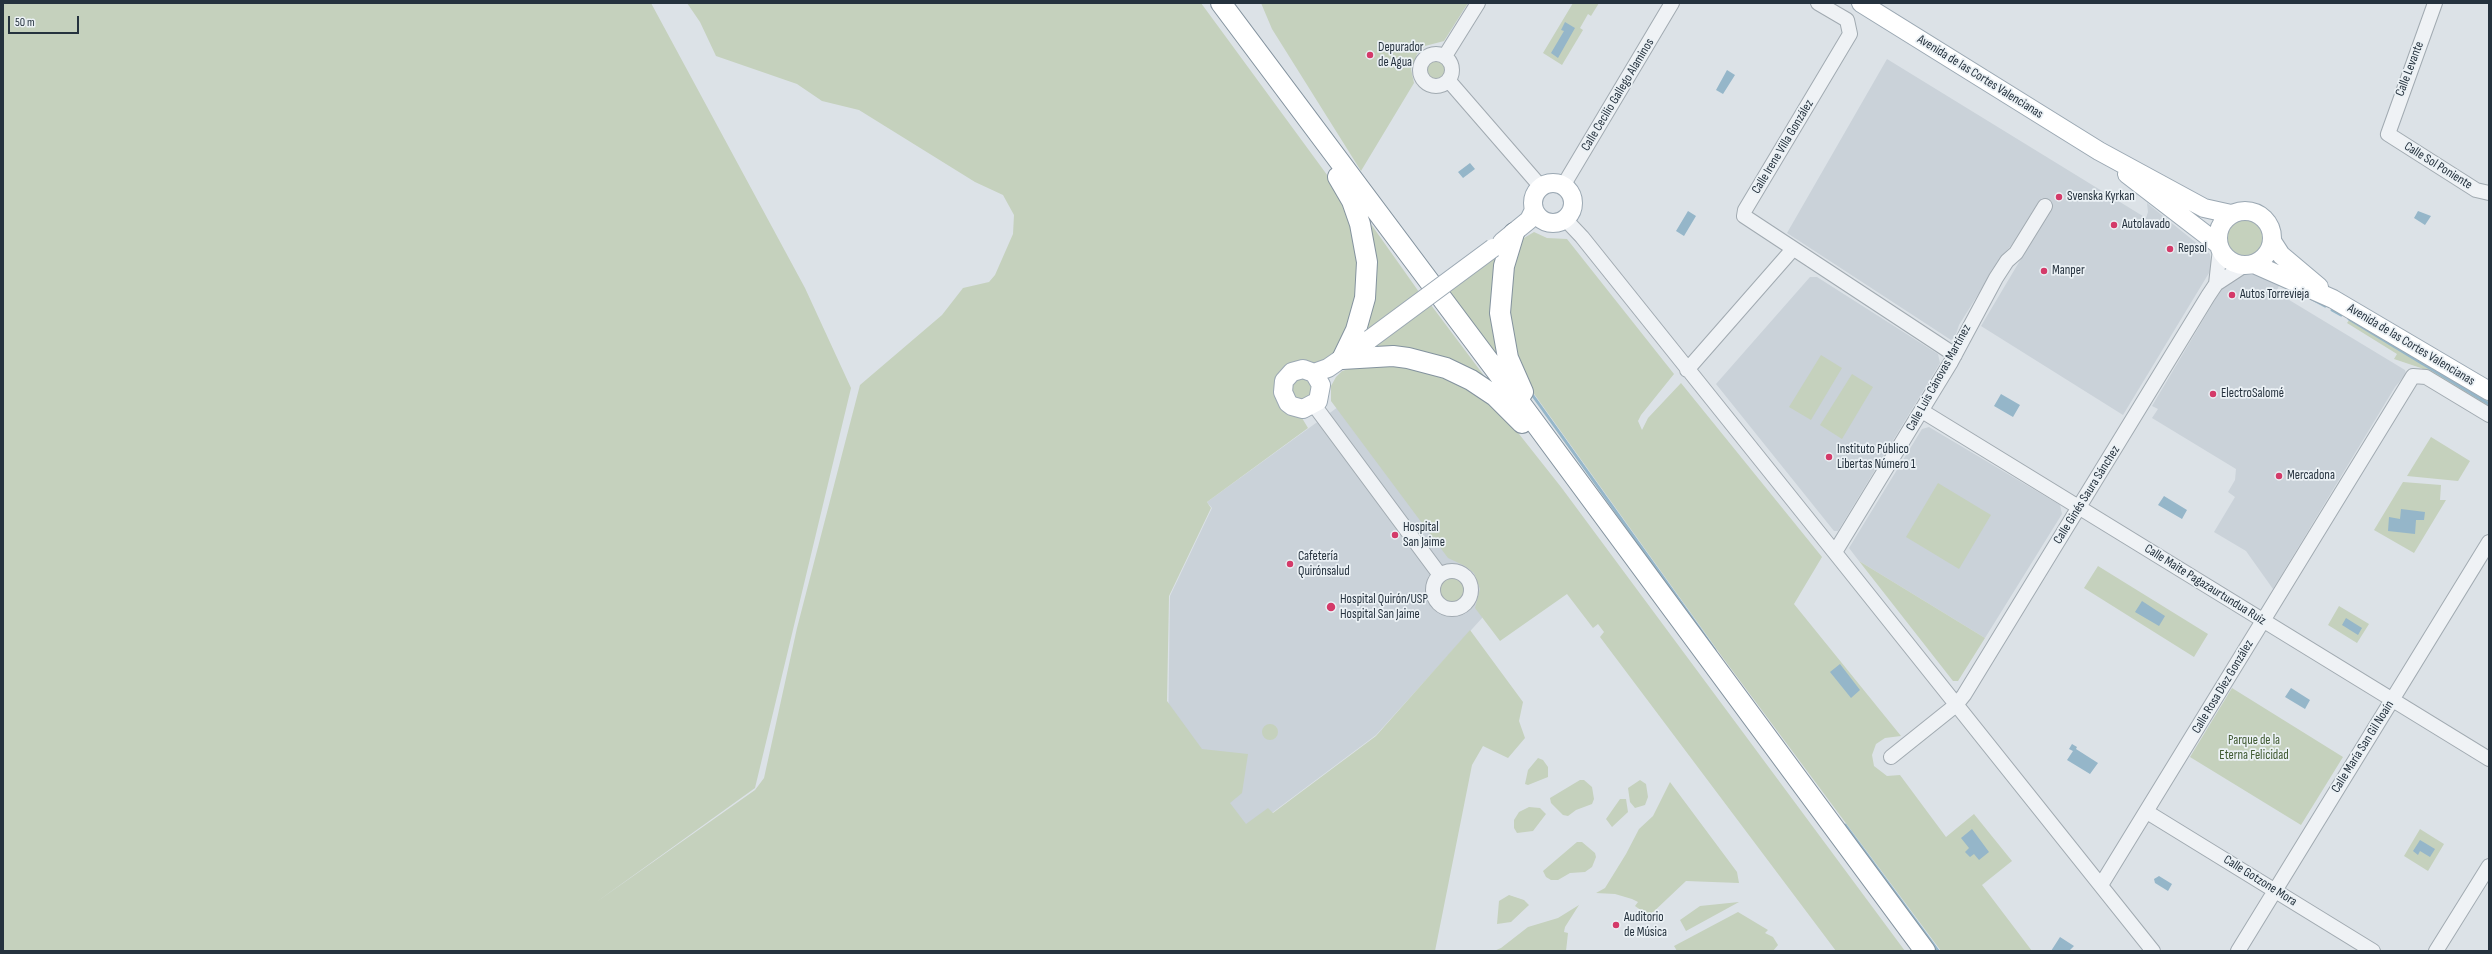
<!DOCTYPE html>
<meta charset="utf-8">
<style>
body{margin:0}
#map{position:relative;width:2492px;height:954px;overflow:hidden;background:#dce2e7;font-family:"Sofia Sans Condensed",sans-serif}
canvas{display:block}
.frame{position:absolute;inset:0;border:4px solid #25323e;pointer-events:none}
.scale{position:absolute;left:8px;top:16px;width:71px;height:18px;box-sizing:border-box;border:2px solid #25323e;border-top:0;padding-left:5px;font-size:12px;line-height:14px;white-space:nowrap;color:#25323e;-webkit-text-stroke:3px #ebf1f5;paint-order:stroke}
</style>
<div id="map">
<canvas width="2492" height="954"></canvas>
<div class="frame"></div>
<div class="scale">50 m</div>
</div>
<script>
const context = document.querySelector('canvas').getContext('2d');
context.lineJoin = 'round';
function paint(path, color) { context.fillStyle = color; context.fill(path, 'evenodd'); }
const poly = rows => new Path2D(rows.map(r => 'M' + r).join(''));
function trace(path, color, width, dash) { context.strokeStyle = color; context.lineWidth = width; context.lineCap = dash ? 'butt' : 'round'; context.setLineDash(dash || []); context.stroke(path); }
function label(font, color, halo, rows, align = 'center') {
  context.font = font + ' "Sofia Sans Condensed",sans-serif'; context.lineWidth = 3.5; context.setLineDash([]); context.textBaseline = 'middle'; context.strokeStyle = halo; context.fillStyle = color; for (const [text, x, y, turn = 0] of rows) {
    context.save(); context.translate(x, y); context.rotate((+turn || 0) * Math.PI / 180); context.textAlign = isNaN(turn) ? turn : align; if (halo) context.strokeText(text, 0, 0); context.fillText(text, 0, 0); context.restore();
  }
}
const built = poly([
 [1887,59,2146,218,2148,212,2147,203,2210,254,2212,268,2123,415,1981,326,2053,205,2042,198,2016,240,2002,256,1959,325,1955,337,1951,340,1787,233],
 [2243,272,2252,272,2281,282,2276,292,2405,370,2406,374,2395,387,2273,589,2246,551,2214,532,2235,497,2228,492,2235,480,2236,469,2152,418,2158,409,2152,406,2225,283],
 [1810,277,1817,277,1938,354,1940,363,1838,531,1834,531,1716,384],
 [1338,407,1531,564,1376,735,1233,842,1167,808,1170,596,1212,508,1207,502],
 [1929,427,2060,505,2062,514,1985,638,1859,561,1849,548,1922,429]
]);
const green = poly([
 [3,3,651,3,805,288,851,388,755,788,595,903,755,790,764,778,797,628,860,385,942,315,963,288,989,282,995,275,1013,234,1014,215,1003,195,975,182,859,110,822,101,797,84,716,56,700,22,687,3,1201,3,1333,183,1348,214,1357,260,1357,305,1336,352,1325,360,1316,363,1304,361,1289,364,1278,375,1275,382,1274,390,1278,405,1289,415,1302,418,1308,428,1207,502,1211,508,1169,596,1167,701,1202,749,1248,754,1242,793,1230,803,1246,824,1268,808,1273,813,1376,736,1470,630,1523,702,1519,721,1525,738,1508,758,1483,746,1472,765,1435,951,3,951],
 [1261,3,1468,3,1444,41,1425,46,1417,54,1411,69,1414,83,1361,171,1272,29],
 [1573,3,1599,3,1591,16,1588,14,1580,28,1583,30,1562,65,1543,53],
 '1425 70a11 11 0 1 1 22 0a11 11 0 1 1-22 0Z',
 [1361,210,1419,292,1359,338],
 '2224 238a21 21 0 1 1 42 0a21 21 0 1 1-42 0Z',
 [1534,232,1547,238,1567,239,1674,374,1641,415,1638,421,1642,430,1648,418,1681,383,1822,557,1794,604,1901,736,1885,738,1876,744,1872,755,1874,766,1887,776,1900,775,1946,837,1974,814,2012,861,1982,885,2032,951,1941,951,1723,658,1527,384,1521,374,1505,300,1521,236,1524,238],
 [1497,254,1503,364,1449,290],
 [1431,305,1491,385,1371,347],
 [2350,319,2489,397,2489,409,2421,368,2394,359,2397,354,2347,323],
 [1821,355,1842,368,1811,420,1789,407],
 [1362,365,1414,366,1470,387,1504,415,1561,487,1905,951,1836,951,1600,637,1604,632,1598,624,1593,628,1567,594,1500,641,1475,608,1480,589,1474,573,1465,566,1448,558,1331,401,1331,386,1336,377,1342,371],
 [1852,374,1873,387,1842,439,1820,425],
 [1296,377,1310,378,1314,395,1298,402,1289,386],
 [2431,437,2470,461,2458,481,2407,476],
 [2403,482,2441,485,2440,500,2446,500,2414,553,2374,530],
 [1938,483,1991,515,1959,569,1906,537],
 [1859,561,1985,638,1958,681,1953,681],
 [2098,566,2208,634,2194,657,2084,588],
 '1438 590a14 14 0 1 1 28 0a14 14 0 1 1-28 0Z',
 [2339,606,2369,624,2357,643,2328,625],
 [2232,688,2343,757,2301,825,2190,757],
 '1262 732a8 8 0 1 1 16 0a8 8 0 1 1-16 0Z',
 [1538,758,1543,760,1548,767,1548,777,1528,785,1525,784,1528,770],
 [1580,780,1584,780,1592,787,1594,799,1592,804,1576,810,1568,816,1563,815,1551,803,1550,798],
 [1640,780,1646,784,1648,797,1645,805,1635,808,1630,802,1628,788],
 [1670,782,1737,872,1739,883,1686,881,1649,916,1635,906,1638,902,1632,899,1615,894,1596,893,1605,888,1626,854,1639,829,1653,816],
 [1620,799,1626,799,1628,812,1612,827,1606,819],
 [1529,807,1540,808,1546,814,1533,831,1517,833,1514,828,1514,820,1519,812],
 [2420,829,2444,844,2428,871,2404,856],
 [1577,842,1582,842,1595,853,1596,857,1592,867,1585,872,1570,873,1558,880,1551,880,1546,877,1543,871],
 [1509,895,1524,900,1529,905,1511,922,1497,924,1499,901],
 [1739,902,1686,931,1680,920,1700,906],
 [1579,905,1565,927,1564,932,1568,933,1566,951,1494,951,1501,948,1528,927,1558,918],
 [1738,912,1768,930,1765,933,1773,937,1778,945,1773,951,1677,951,1674,946]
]);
const water = poly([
 [1565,22,1575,28,1558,58,1551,53,1564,31,1561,30],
 [1727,70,1735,75,1723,94,1716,90],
 [1470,163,1475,169,1463,178,1458,172],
 [1688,211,1696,216,1684,236,1676,231],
 [2418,211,2431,216,2425,225,2414,218],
 [2001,394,2020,405,2013,417,1994,406],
 [2164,496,2187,510,2182,519,2158,505],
 [2401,509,2425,512,2424,520,2416,520,2415,534,2388,531,2389,517,2400,519],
 [2142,601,2165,616,2159,626,2135,612],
 [2346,618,2362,628,2358,635,2342,625],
 [1840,664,1860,690,1851,698,1830,672],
 [2291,688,2310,700,2305,709,2285,697],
 [2072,744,2077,747,2076,749,2098,763,2090,774,2067,760,2073,751,2069,749],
 [1972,829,1989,852,1979,860,1974,854,1970,857,1965,852,1969,848,1961,838],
 [2420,840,2435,849,2430,857,2420,851,2418,855,2413,851],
 [2159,876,2172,884,2168,891,2155,883,2154,879],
 [2060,937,2074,946,2069,951,2051,951]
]);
const stream = poly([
 [2312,299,2325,306],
 [2332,310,2341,315],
 [2349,319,2489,404],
 [1531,393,1715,650],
 [1845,825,1938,951]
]);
const minor = poly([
 [1818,3,1847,20,1850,34,1745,210,1744,216,1955,355],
 [2435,3,2388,134,2476,190,2489,193],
 '1420 70a16 16 0 1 1 32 0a16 16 0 1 1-32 0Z',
 [1445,56,1478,3],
 [1449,81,1541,187],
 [1563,186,1672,3],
 [1565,219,1582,237,1844,564,2153,951],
 [2216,284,2220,249],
 [1687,370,1793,249],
 [1314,405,1440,575],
 [1922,411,2489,759],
 [1835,552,1951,362,1996,278,2007,261,2016,253,2045,206],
 '1433 590a19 19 0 1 1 38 0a19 19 0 1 1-38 0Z',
 [1891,757,1956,705,1964,695,2208,296,2216,284,2245,265],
 [2147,812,2373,951],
 [2101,885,2413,376,2426,377,2489,415],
 [2238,951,2489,542],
 [2436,951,2489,866]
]);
const major = poly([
 [1861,3,2099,151,2204,208,2231,214],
 [2127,174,2218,244],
 '1533 203a20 20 0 1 1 40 0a20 20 0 1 1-40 0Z',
 '2218 238a27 27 0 1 1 54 0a27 27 0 1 1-54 0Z',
 [2272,241,2281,255,2319,287],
 [1502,242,1529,220,1534,210],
 [2254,264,2333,299,2489,391],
 [1314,373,1321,385,1318,401,1303,409,1292,406,1288,403,1283,392,1284,381,1292,372,1303,369,1314,373,1328,368,1370,339]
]);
const highway = poly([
 [1221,3,1524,408,1925,951],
 [1338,177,1352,201,1360,224,1367,262,1365,298,1356,330,1342,359],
 [1514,233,1504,266,1500,313,1508,358,1523,392],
 [1342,359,1393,356,1408,358,1446,368,1471,380,1495,396,1522,423]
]);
const majorBridge = poly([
 [1370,339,1493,248]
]);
const markers = [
 [1370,55,4,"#d43a69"],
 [2059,197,4,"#d43a69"],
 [2114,225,4,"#d43a69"],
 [2170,249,4,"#d43a69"],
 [2044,271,4,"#d43a69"],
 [2232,295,4,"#d43a69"],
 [2213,394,4,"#d43a69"],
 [1829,457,4,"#d43a69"],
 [2279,476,4,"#d43a69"],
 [1395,535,4,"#d43a69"],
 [1290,564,4,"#d43a69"],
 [1331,607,5,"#d43a69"],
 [1616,925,4,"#d43a69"]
];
const poiNames = [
 ["Depurador",1378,48],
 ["de Agua",1378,63],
 ["Svenska Kyrkan",2067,197],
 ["Autolavado",2122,225],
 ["Repsol",2178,249],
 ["Manper",2052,271],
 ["Autos Torrevieja",2240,295],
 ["ElectroSalomé",2221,394],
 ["Instituto Público",1837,450],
 ["Libertas Número 1",1837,465],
 ["Mercadona",2287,476],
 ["Hospital",1403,528],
 ["San Jaime",1403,543],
 ["Cafetería",1298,557],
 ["Quirónsalud",1298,572],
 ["Hospital Quirón/USP",1340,600],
 ["Hospital San Jaime",1340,615],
 ["Auditorio",1624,918],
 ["de Música",1624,933]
];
const streetNames = [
 ["Calle Levante",2410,69,-69],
 ["Avenida de las Cortes Valencianas",1980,77,32],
 ["Calle Cecilio Gallego Alaminos",1618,95,-59],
 ["Calle Irene Villa González",1783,147,-59],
 ["Calle Sol Poniente",2438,166,32],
 ["Avenida de las Cortes Valencianas",2411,345,31],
 ["Calle Luis Cánovas Martínez",1939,378,-61],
 ["Calle Ginés Saura Sánchez",2087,495,-58],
 ["Calle Maite Pagazaurtundua Ruiz",2205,585,32],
 ["Calle Rosa Díez González",2223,687,-59],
 ["Calle María San Gil Noaín",2363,747,-58],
 ["Calle Gotzone Mora",2260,881,32]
];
const parkNames = [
 ["Parque de la",2254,741],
 ["Eterna Felicidad",2254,756]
];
paint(built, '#cad2d9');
paint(green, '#c5d1bd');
paint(water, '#95b6c9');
trace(stream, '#95b6c9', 3);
trace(minor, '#a1aab1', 16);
trace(major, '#9ba8b3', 20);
trace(highway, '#83929e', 22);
trace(minor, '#eff2f5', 14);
trace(major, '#fff', 18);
trace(highway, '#fff', 20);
trace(majorBridge, '#9ba8b3', 20, []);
trace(majorBridge, '#fff', 18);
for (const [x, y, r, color] of markers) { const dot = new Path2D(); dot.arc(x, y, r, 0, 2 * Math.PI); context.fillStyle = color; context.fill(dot); trace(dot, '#ebf1f5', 1.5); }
label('13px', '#25323e', '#ebf1f5', poiNames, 'left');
label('13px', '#25323e', '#ebf1f5', streetNames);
label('13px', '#405a32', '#ebf1f5', parkNames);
</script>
